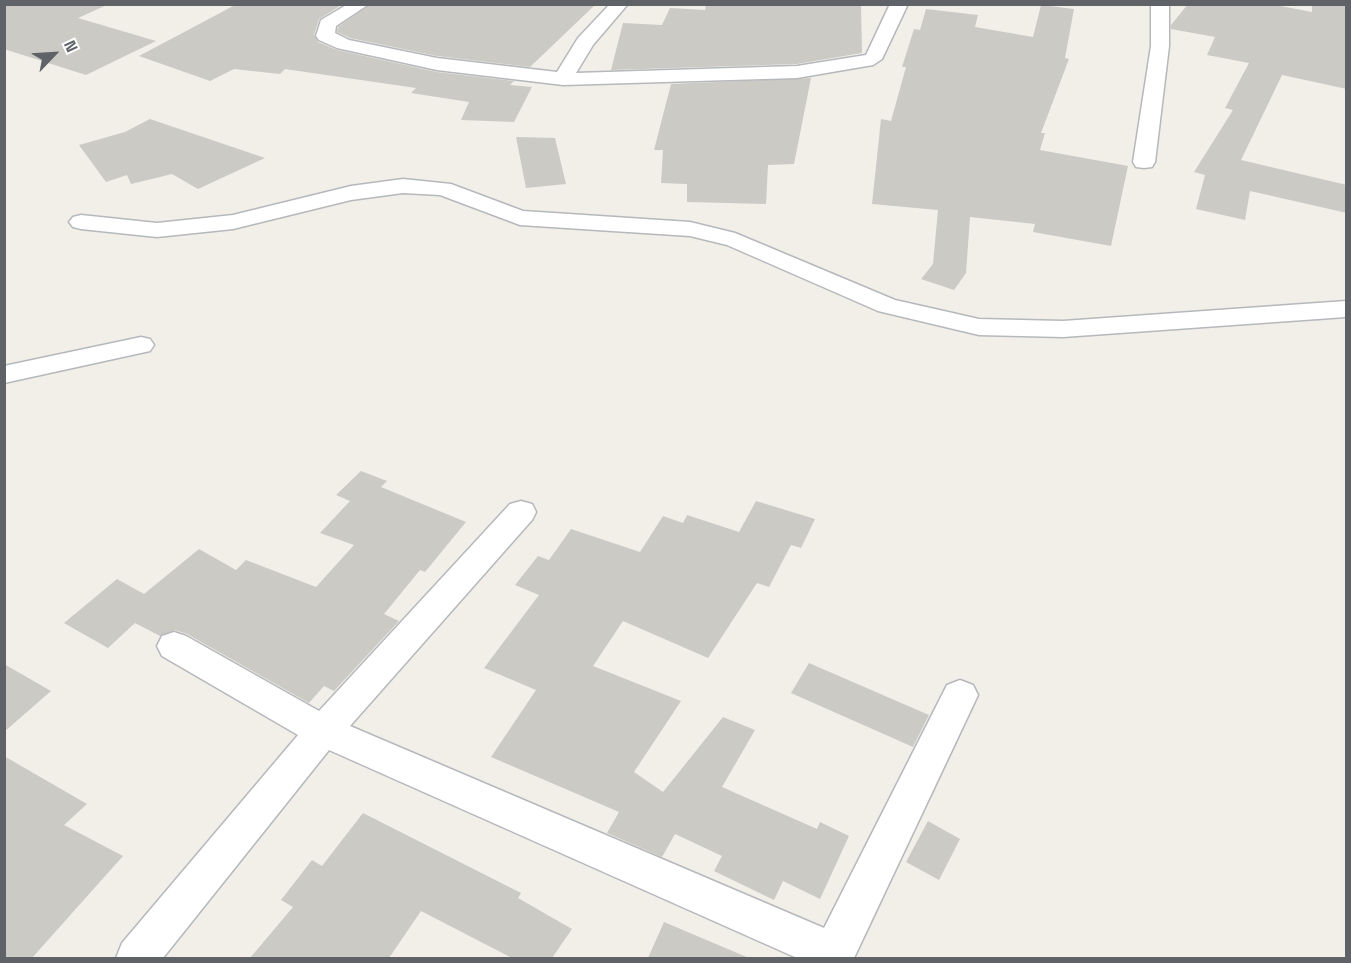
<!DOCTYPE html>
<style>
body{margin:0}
#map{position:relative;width:1351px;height:963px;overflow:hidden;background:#f1efe8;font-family:"Space Grotesk",sans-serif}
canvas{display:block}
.frame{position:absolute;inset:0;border:6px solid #5f6368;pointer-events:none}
.north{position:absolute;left:24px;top:24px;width:60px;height:60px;-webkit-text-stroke:4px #fff;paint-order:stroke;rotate:65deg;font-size:16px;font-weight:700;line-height:24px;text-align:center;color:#5f6368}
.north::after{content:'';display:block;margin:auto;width:21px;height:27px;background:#5f6368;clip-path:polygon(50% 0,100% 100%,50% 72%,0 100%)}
</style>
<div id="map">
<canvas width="1351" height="963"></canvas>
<div class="frame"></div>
<div class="north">N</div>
</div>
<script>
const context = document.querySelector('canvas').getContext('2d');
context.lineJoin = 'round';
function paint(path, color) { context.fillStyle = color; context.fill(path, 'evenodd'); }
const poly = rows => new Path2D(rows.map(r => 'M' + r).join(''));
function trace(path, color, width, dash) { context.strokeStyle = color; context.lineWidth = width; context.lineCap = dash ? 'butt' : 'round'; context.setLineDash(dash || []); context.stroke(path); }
const building = poly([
 [4,4,109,4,78,18,156,41,86,75,4,49],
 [237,4,343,4,319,19,314,35,318,42,337,50,437,72,514,81,510,85,532,87,514,122,461,120,469,102,411,93,416,88,285,69,280,74,234,69,210,81,139,56],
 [371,4,596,4,530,67,437,56,350,38,337,32,338,27],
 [706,4,861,4,862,53,797,64,611,70,623,23,662,25,670,8,705,10],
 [1188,4,1270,4,1312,12,1312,4,1347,4,1347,89,1282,75,1241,160,1347,185,1347,213,1250,191,1245,220,1196,209,1205,175,1194,172,1233,110,1225,108,1249,63,1207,55,1215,37,1171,29,1171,25],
 [1041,5,1074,9,1065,58,1069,59,1041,133,1045,133,1040,150,1128,166,1111,246,1033,232,1035,224,970,217,966,273,954,290,921,279,933,264,938,210,872,204,881,119,891,121,906,67,902,67,914,29,920,30,926,9,978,15,975,27,1033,37],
 [811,78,794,164,768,165,766,204,687,202,687,184,661,183,663,150,654,150,671,84],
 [150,119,265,158,198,189,172,174,131,184,127,175,106,182,79,145,125,132],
 [516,137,555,138,566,184,526,188],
 [361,471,387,481,381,487,466,522,425,572,420,570,384,614,399,621,334,691,324,686,309,703,187,634,175,630,160,636,135,623,108,648,64,623,117,579,144,594,199,549,236,570,246,560,316,587,354,545,320,533,350,501,336,495],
 [756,501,815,519,801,548,791,545,769,587,757,583,708,658,623,621,593,666,681,701,634,772,663,792,723,717,755,730,722,787,817,829,820,822,849,836,820,899,783,881,774,900,714,871,722,856,675,834,662,857,607,833,619,812,491,757,536,690,484,668,539,595,515,585,538,556,549,560,571,529,640,552,663,516,683,523,687,515,739,532],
 [809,663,929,715,913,747,791,693],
 [4,664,51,691,4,732],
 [4,756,87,804,64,825,123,856,32,958,4,958],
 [363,813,521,893,518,898,572,929,552,958,512,958,421,911,389,958,250,958,293,907,281,900,312,860,322,866],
 [928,821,960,839,939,880,906,862],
 [664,922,749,958,648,958]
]);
const minor = poly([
 [348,4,369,4,336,26,335,33,349,40,437,58,557,72,578,38,610,4,628,4,593,45,576,73,797,66,866,55,890,4,908,4,882,59,873,65,797,78,563,85,437,70,337,48,319,40,316,36,321,20,348,4],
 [1151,4,1169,4,1169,46,1155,162,1152,167,1144,168,1136,167,1133,162,1151,46,1151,4],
 [403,179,451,184,523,211,690,222,735,233,895,300,979,319,1063,321,1346,301,1346,317,1063,337,979,335,878,311,727,245,690,236,520,225,440,195,403,193,351,200,233,229,157,237,81,229,73,227,69,222,73,217,81,215,157,223,233,215,351,186,403,179],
 [141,337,150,339,154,345,150,351,4,383,4,366,141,337],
 [521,501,532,504,536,512,532,520,350,726,824,928,947,685,960,680,973,685,978,695,854,958,797,958,329,750,163,958,116,958,122,943,298,735,162,656,157,646,162,636,174,632,186,636,319,711,510,504,521,501]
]);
paint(building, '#cccac5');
trace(minor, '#b5b8bc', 3);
paint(minor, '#fff');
</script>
